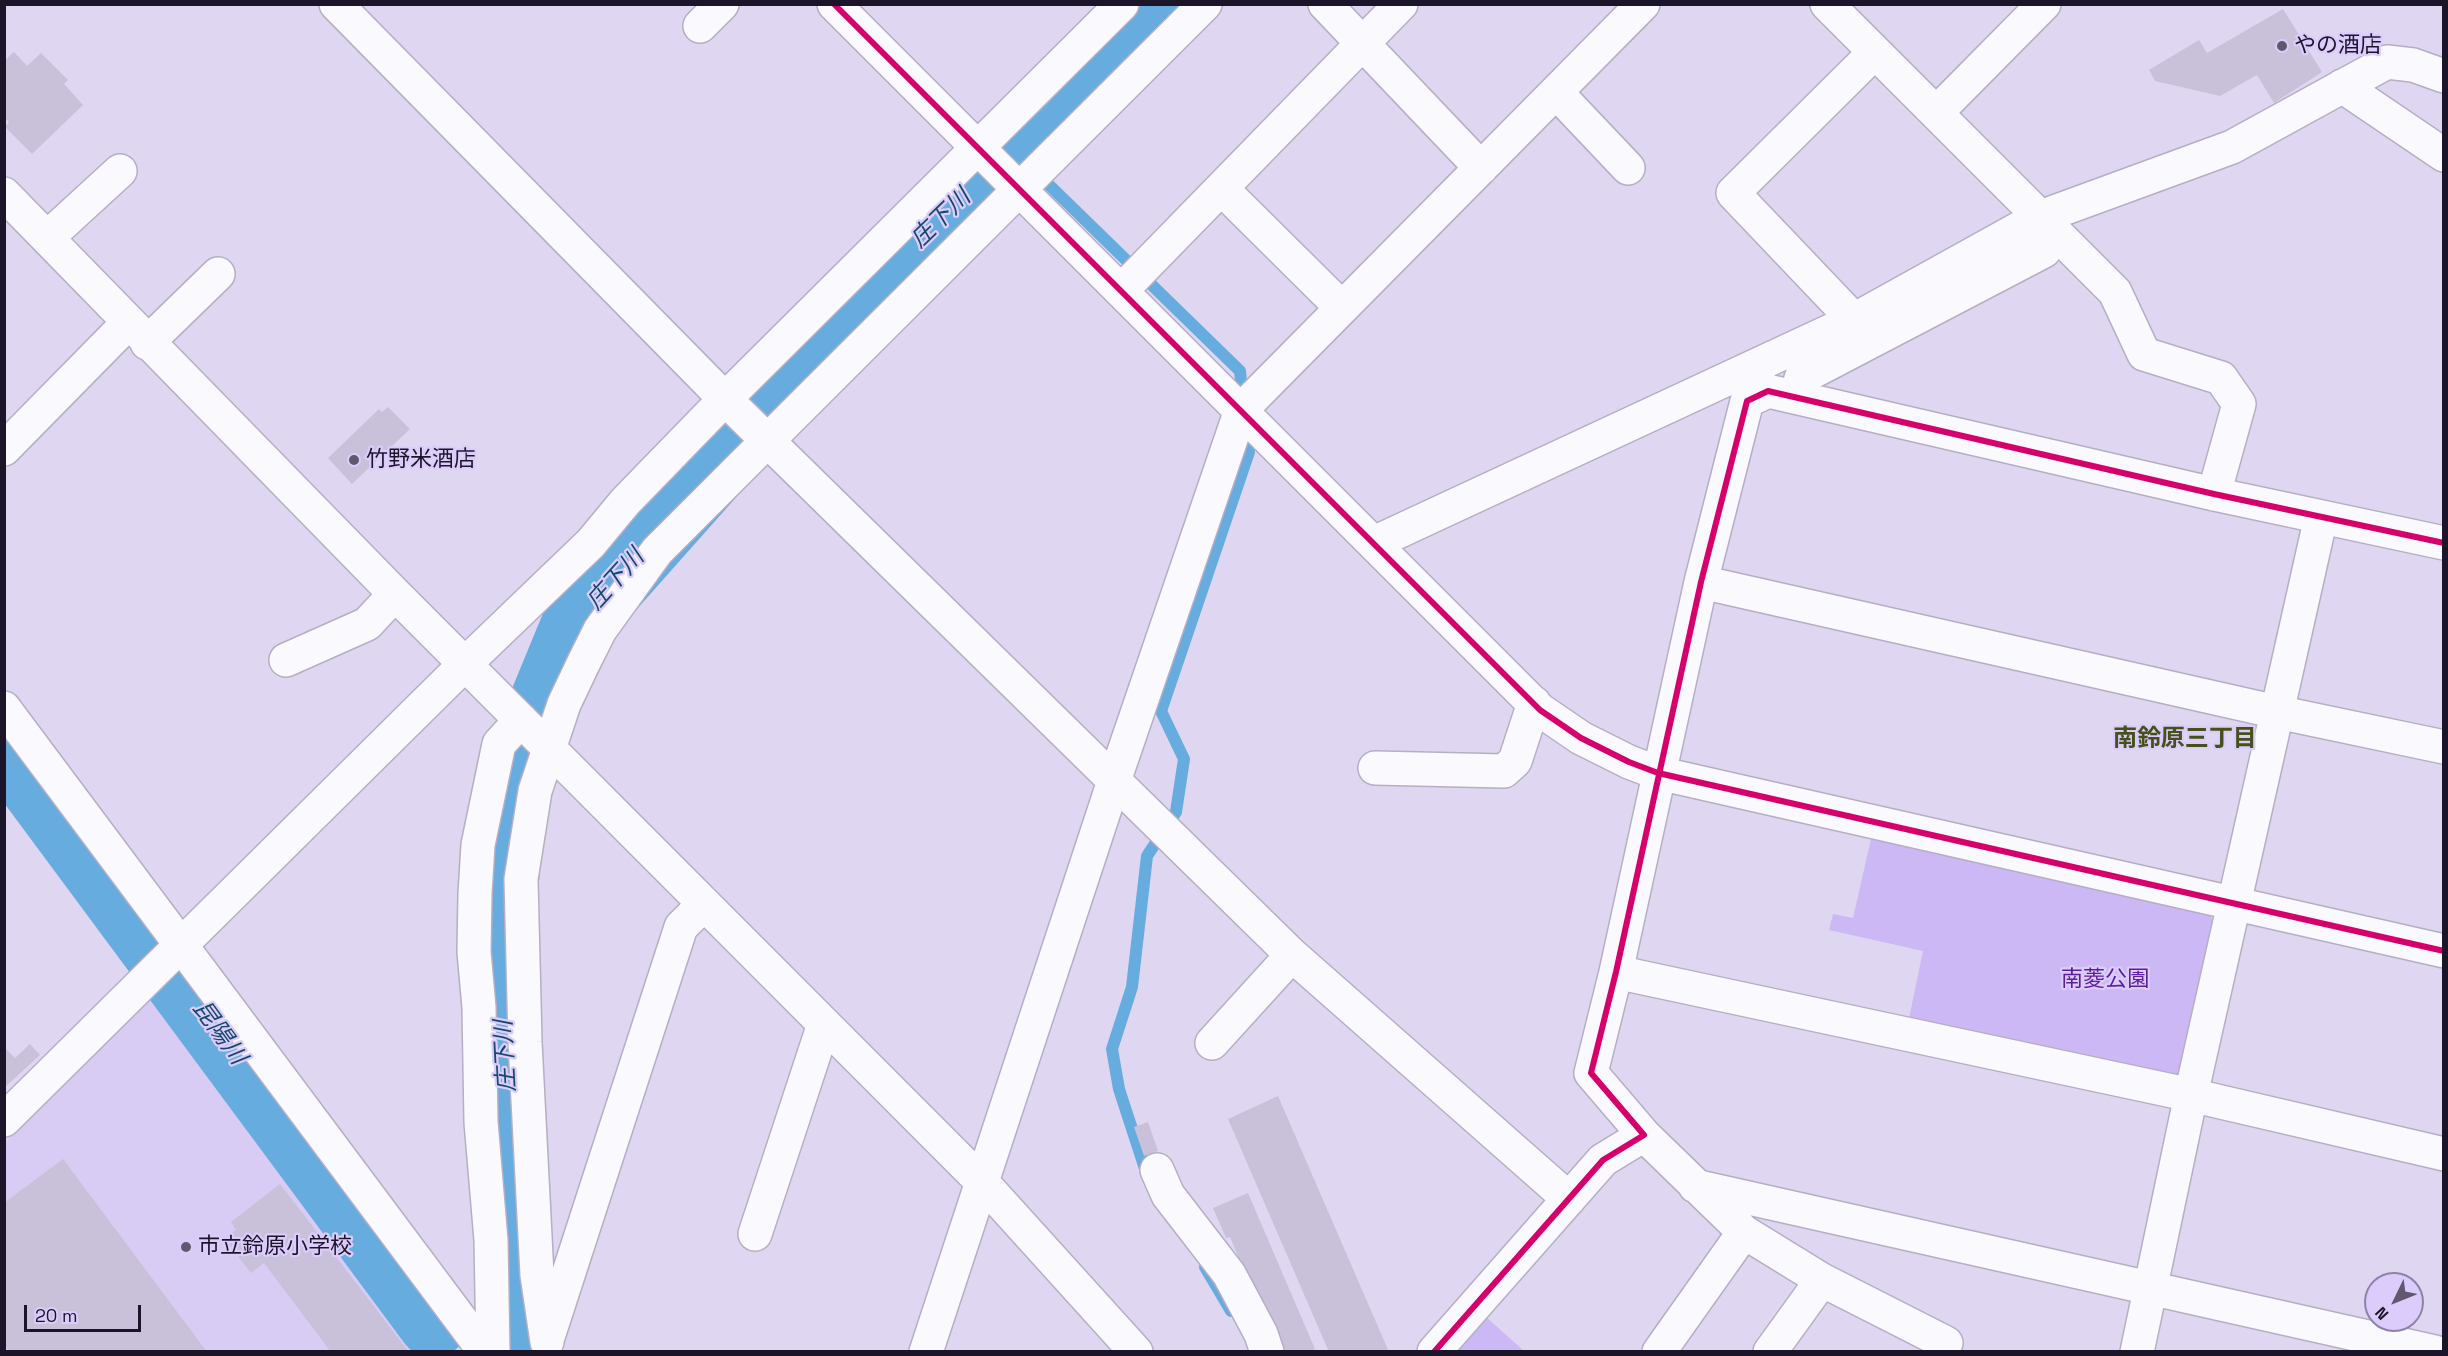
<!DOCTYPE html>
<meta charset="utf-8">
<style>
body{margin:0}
#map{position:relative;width:2448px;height:1356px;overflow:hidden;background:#dfd7f1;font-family:"Space Grotesk",sans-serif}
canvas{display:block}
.frame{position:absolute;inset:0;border:6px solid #1c1429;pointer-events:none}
.north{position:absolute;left:2364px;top:1272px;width:60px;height:60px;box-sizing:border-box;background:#dbccfc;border:2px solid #8f82a8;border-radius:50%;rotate:227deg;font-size:16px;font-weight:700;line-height:24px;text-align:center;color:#1c1429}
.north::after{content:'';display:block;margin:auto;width:21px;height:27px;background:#60586f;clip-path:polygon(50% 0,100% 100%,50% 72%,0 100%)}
.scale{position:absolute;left:24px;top:1305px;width:117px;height:27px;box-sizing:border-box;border:3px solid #1c1429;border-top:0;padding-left:8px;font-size:18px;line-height:21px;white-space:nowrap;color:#1c1429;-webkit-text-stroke:4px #dbccfc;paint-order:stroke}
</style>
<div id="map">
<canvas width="2448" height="1356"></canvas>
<div class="frame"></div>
<div class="north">N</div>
<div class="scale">20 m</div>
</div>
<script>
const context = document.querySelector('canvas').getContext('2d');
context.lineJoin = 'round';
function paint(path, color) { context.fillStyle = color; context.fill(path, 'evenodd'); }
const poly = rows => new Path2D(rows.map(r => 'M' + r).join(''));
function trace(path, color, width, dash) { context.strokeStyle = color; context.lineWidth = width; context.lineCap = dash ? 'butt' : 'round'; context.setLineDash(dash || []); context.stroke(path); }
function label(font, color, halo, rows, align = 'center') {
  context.font = font + ' "Space Grotesk","Noto Sans JP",sans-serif'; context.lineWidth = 4.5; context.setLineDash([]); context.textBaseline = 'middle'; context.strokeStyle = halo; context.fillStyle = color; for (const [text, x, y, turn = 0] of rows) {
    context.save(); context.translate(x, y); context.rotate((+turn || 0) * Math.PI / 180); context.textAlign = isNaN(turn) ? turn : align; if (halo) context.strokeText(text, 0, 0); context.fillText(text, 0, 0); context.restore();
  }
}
const built = poly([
 [168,980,447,1351,5,1352,5,1143]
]);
const green = poly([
 [1871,839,2210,915,2217,930,2182,1074,2170,1082,1908,1023,1923,951,1829,930,1833,914,1853,918],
 [1485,1316,1524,1351,1457,1352]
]);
const stream = poly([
 [1016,148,1031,165],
 [1046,182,1240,371,1243,400],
 [1148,1178,1119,1089,1112,1049,1132,987,1147,856,1176,812,1184,759,1161,711,1249,452,1246,427],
 [1205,1267,1231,1311]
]);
const river = poly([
 [4,744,433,1323],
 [519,1347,500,926,513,778,576,625,908,251,1164,4]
]);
const building = poly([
 [2283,9,2322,72,2274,103,2257,75,2220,96,2155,81,2149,70,2199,40,2207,53],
 [14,52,27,66,41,53,68,80,64,84,83,105,32,154,5,127,9,122,4,117,4,61],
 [388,407,410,429,352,484,328,458,379,409,382,412],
 [30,1044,40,1055,4,1088,4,1047,15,1058],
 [1278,1096,1389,1352,1329,1352,1228,1119],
 [1148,1122,1158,1151,1144,1156,1134,1127],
 [63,1159,207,1352,10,1352,4,1344,4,1203],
 [280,1184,409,1352,331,1352,264,1263,251,1273,224,1238,236,1230,231,1222],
 [1248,1193,1315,1349,1309,1352,1283,1352,1249,1273,1246,1275,1230,1237,1226,1238,1213,1208]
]);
const minor = poly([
 [336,4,725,399,1292,955,1569,1199],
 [834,4,1540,710,1581,738,1629,762,1658,773,2444,951],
 [1325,4,1481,168],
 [1827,4,2115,292,2144,354,2221,378,2239,404,2214,494],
 [700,26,722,4],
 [2342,86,2444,155],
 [1556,92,1628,168],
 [1937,112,2044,4],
 [1222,189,1341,307],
 [4,194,395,594,983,1183,1136,1352],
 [48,237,120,171],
 [1121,291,1401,4],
 [1854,320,1733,193,1874,53],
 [147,343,218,274],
 [1797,397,1801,378,2044,251,2055,234],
 [4,449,128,323],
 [1374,543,1854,320,2038,218,2232,147,2387,62,2413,65,2444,76],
 [1701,582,2277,712,2444,747],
 [286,660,367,624,395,594],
 [4,708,485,1352],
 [1375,768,1504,771,1515,761,1534,703],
 [1616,972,2191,1095,2444,1154],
 [1212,1043,1292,955],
 [4,1120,465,664,591,543,625,502,725,399,1122,4],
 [1644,1135,1744,1232,1822,1280,1946,1343,1940,1352],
 [1157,1170,1168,1195,1229,1274,1261,1334,1267,1352],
 [1695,1186,2435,1352],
 [755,1234,824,1024],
 [548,1337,681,927,704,904],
 [547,1342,537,1275,525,1042,521,879,535,791,564,704,583,664,600,630,657,551,1205,4],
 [493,1352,491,1240,481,1122,479,1007,474,952,475,894,478,845,499,744,521,720],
 [926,1352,1114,781,1241,410,1643,4],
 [1434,1352,1603,1160,1644,1135,1591,1073,1616,972,1701,582,1747,401,1768,391,2214,494,2444,543],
 [1659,1352,1744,1232],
 [1770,1352,1822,1280],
 [2137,1352,2191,1095,2321,517]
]);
const cycleway = poly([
 [834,4,1540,710,1581,738,1629,762,1658,773,2444,951],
 [1434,1352,1603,1160,1644,1135,1591,1073,1616,972,1701,582,1747,401,1768,391,2214,494,2444,543]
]);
const markers = [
 [2282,46,6,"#60586f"],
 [354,460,6,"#60586f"],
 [186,1247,6,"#60586f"]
];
const poiNames = [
 ["やの酒店",2294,46],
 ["竹野米酒店",366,460],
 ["市立鈴原小学校",198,1247]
];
const parkNames = [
 ["南菱公園",2105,980]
];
const waterNames = [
 ["庄下川",941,219,-44],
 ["庄下川",616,580,-48],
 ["昆陽川",219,1033,54],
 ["庄下川",506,1056,-93]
];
const neighbourhoodNames = [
 ["南鈴原三丁目",2185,739]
];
paint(built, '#d8cbf4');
paint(green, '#ccb8f4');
trace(stream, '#67acde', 12);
trace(river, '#67acde', 70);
paint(building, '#c8c1d9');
trace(minor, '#b5aec4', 36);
trace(minor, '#faf9fd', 33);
trace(cycleway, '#d6006c', 6);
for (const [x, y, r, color] of markers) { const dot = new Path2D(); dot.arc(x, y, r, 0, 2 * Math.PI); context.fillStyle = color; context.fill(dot); trace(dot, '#dbccfc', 2); }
label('22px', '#1c1429', '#dbccfc', poiNames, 'left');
label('22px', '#5c1d9f', '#dbccfc', parkNames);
label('italic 24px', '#144969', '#dbccfc', waterNames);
label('bold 24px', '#465119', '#dbccfc', neighbourhoodNames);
</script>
